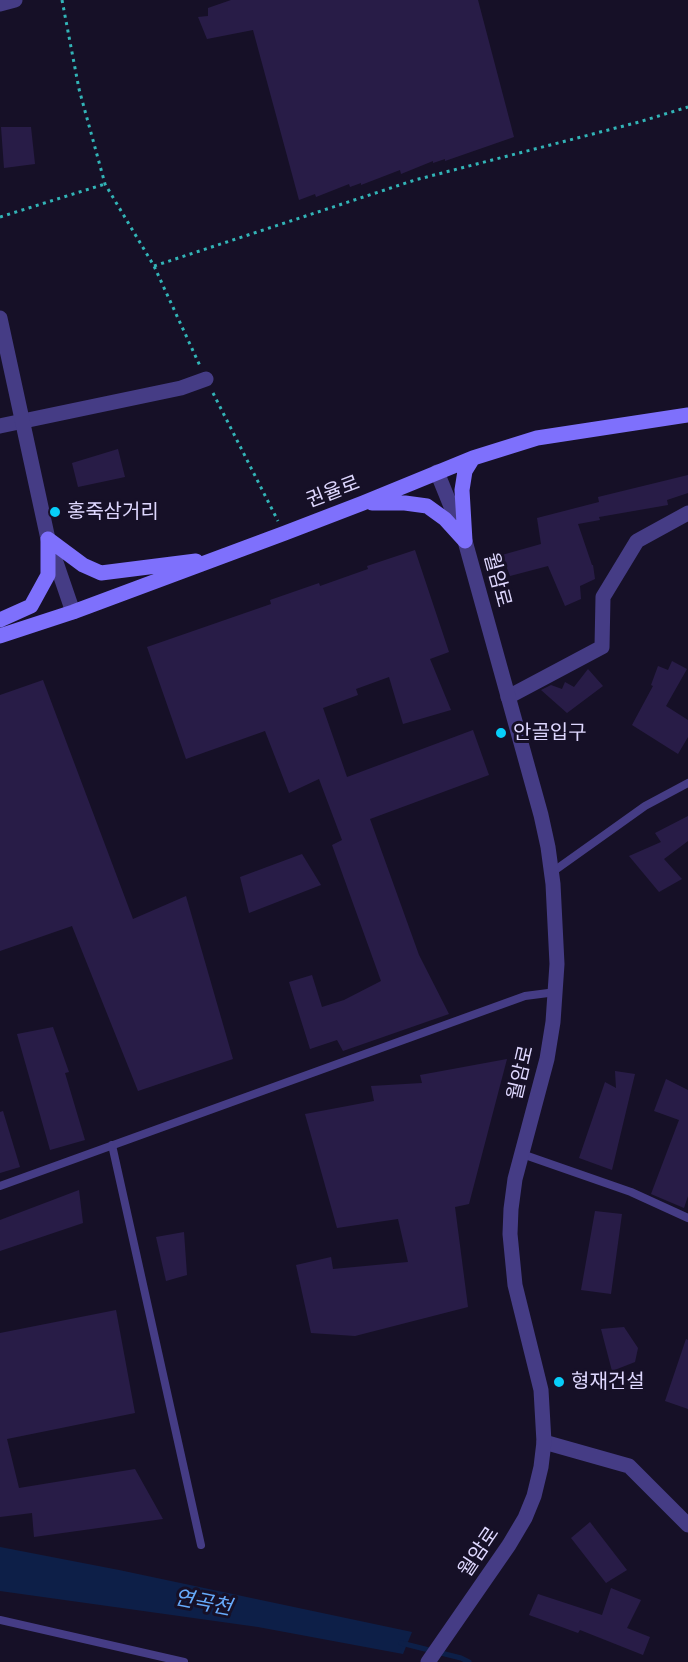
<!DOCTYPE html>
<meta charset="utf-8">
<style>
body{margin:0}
canvas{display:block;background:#161027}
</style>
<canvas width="688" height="1662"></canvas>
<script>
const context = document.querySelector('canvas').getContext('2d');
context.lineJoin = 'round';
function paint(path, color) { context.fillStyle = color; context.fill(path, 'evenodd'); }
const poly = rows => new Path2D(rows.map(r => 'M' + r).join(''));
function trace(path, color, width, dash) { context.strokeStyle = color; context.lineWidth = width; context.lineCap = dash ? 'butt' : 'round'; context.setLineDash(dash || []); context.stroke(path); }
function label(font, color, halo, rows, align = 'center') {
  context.font = font + ' Cabin,"Noto Sans KR",sans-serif'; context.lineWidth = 6; context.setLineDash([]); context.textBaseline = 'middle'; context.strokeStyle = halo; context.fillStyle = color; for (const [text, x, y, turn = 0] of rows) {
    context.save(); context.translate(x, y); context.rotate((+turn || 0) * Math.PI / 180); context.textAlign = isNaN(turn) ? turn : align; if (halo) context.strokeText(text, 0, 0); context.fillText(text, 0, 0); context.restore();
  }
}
const water = poly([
 [0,1547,119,1570,412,1632,403,1654,258,1627,0,1591]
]);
const stream = poly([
 [401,1643,461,1658,469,1662]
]);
const building = poly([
 [231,0,478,0,514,137,445,161,445,159,433,163,433,161,401,174,400,170,361,185,361,183,350,187,349,184,316,197,315,194,299,200,253,30,207,39,198,17,208,16,208,8],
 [1,127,31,127,35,164,4,168],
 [118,449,125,477,78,487,72,463],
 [688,475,688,493,667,500,668,505,599,517,600,520,578,524,592,565,593,565,595,579,580,586,581,599,565,606,548,566,510,576,502,555,541,544,537,518,599,502,598,497],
 [415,550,449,652,430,659,451,710,403,724,389,677,356,689,358,695,323,708,347,777,473,730,489,775,370,819,419,955,449,1014,343,1051,337,1040,310,1049,289,982,312,975,322,1007,344,1000,381,981,332,845,342,840,319,779,289,793,265,731,186,759,147,647,271,604,270,600,319,583,320,586,368,569,367,566],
 [672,661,687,669,666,706,688,720,688,737,678,754,632,725,653,686,651,685,658,666,668,670],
 [588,669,603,686,567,713,541,690,551,685,562,689,565,682,574,687],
 [43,680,133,919,186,896,233,1059,138,1091,72,926,0,951,0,695],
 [688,816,688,841,664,859,682,879,659,892,629,856,661,842,655,833],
 [302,854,321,885,249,913,240,877],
 [53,1027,69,1072,65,1073,85,1140,50,1150,17,1034],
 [507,1059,469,1204,455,1207,468,1307,355,1336,311,1333,296,1265,331,1257,333,1269,408,1262,398,1219,337,1228,305,1114,374,1101,371,1086,422,1083,420,1075],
 [615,1071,635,1074,612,1170,579,1158,605,1082,616,1088],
 [666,1079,688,1090,688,1196,684,1208,651,1194,679,1120,654,1111],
 [3,1111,20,1167,0,1173,0,1112],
 [79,1190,83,1223,0,1251,0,1220],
 [595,1211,622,1214,611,1294,581,1290],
 [184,1232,187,1275,166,1281,156,1237],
 [116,1310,135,1413,7,1439,19,1488,135,1469,163,1519,34,1537,32,1513,0,1517,0,1333],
 [624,1327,638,1348,635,1362,612,1371,601,1329],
 [686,1339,688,1340,688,1409,665,1401],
 [590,1522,627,1570,606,1583,571,1538],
 [611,1588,641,1600,627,1628,650,1637,643,1655,580,1630,578,1633,529,1615,538,1594,602,1615]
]);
const path = poly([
 [62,0,79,89,105,184,154,266,200,366],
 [0,217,105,184],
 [154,266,415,180,639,122,688,107],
 [213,393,278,521]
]);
const service = poly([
 [551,873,645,806,688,783],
 [112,1145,201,1545],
 [522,1154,631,1192,688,1218],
 [0,1186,525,996,556,992],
 [0,1620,184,1662]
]);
const minor = poly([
 [0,4,15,0],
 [0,426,181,388,206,379],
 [508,697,602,647,603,597,637,541,688,513],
 [544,1442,629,1466,688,1525]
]);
const tertiary = poly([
 [0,318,48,539,73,612],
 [428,1662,509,1545,525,1518,534,1496,541,1467,544,1442,541,1390,515,1285,510,1234,511,1209,515,1179,547,1059,553,1022,557,964,553,884,548,847,541,815,465,541,437,472]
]);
const secondary = poly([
 [372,503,405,503,427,506,445,519,465,541],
 [48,539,83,565,101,573,196,561],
 [465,541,462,490,465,471,473,458],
 [0,620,31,606,48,575,48,539],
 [0,636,73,612,285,533,363,503,473,458,537,438,688,415]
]);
const markers = [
 [55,512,6,"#07cefa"],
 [501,733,6,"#07cefa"],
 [559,1382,6,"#07cefa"]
];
const streetNames = [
 ["권율로",333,492,-21],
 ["월암로",497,580,75],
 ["월암로",521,1073,-77],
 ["월암로",479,1552,-56]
];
const poiNames = [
 ["홍죽삼거리",67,512],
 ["안골입구",513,733],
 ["형재건설",571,1382]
];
const waterNames = [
 ["연곡천",203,1603,11]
];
paint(water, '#0d1f48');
trace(stream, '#0d1f48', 5);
paint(building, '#281c47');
trace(path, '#32b4b7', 3, [3, 4.5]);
trace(service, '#453c85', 8);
trace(minor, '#453c85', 15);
trace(tertiary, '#453c85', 15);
trace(secondary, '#7e70fc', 15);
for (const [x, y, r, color] of markers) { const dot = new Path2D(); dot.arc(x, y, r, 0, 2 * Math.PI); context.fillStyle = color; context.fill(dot); trace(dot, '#161027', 2); }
label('20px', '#ded7fe', '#161027', streetNames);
label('20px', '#ded7fe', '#161027', poiNames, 'left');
label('italic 21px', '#67abfc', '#161027', waterNames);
</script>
